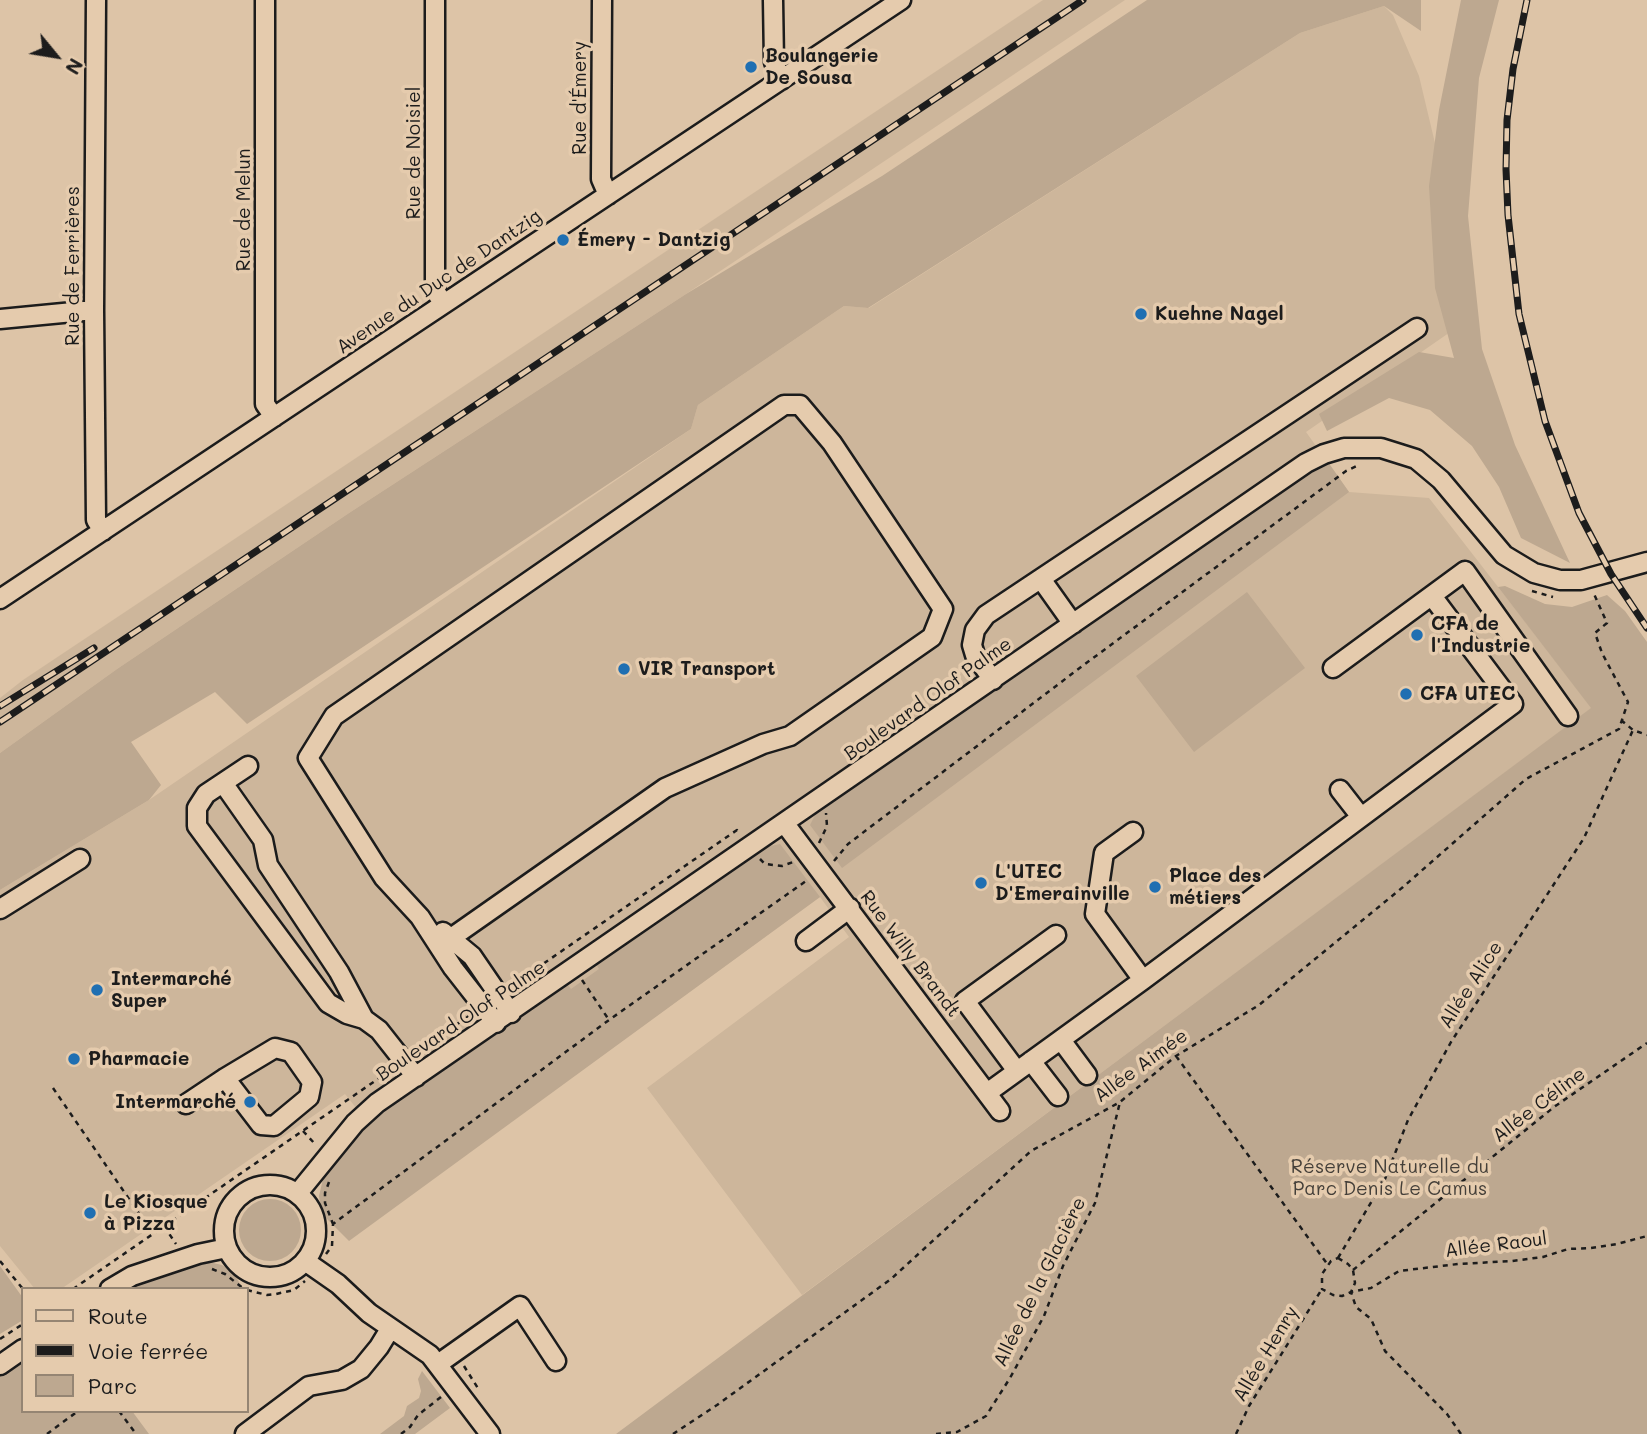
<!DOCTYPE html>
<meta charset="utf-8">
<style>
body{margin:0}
#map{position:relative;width:1647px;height:1434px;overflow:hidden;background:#ddc4a7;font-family:Mali,sans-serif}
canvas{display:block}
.legend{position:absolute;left:21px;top:1287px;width:228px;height:126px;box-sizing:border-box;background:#e5cbad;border:2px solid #958573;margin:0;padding:9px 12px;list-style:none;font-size:21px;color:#1c1c1c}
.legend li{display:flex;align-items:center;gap:14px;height:35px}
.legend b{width:35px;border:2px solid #958573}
.north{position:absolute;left:21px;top:21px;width:70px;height:70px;-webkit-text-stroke:5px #e5cbad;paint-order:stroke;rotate:120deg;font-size:19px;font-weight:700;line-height:28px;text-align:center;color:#1c1c1c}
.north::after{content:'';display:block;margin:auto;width:24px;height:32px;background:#1c1c1c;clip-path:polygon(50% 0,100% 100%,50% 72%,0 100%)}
</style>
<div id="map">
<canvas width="1647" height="1434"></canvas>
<ul class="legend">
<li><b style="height:9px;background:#e5cbad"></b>Route</li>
<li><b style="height:9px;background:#1c1c1c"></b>Voie ferrée</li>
<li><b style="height:19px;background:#bda890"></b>Parc</li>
</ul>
<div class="north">N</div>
</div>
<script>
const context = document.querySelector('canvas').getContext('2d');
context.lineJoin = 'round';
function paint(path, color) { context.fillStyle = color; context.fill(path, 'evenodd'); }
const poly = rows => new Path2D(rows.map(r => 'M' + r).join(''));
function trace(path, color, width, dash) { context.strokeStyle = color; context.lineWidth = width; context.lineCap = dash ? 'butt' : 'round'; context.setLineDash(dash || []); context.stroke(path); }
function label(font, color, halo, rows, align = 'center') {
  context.font = font + ' Mali,sans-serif'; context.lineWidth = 7; context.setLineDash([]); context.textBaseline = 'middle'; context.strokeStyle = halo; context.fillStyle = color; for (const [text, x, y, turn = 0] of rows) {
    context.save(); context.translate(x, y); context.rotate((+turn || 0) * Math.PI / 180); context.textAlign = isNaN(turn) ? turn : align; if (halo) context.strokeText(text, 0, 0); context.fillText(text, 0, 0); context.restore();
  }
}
const built = poly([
 [1043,0,1125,0,686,294,349,513,117,669,0,753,0,698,23,680],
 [1384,6,1393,15,1419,76,1439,160,1456,328,1306,432,1349,492,1429,498,1592,708,802,1295,647,1088,849,937,820,897,420,1188,345,1094,61,1289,35,1289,0,1246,0,890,149,800,691,429,698,405,844,306,869,308,1300,33]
]);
const green = poly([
 [1147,0,1421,0,1421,31,1384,6,1300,33,868,308,844,306,698,405,691,429,247,724,215,692,131,742,161,785,149,800,0,890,0,753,117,669,349,513,686,294,882,176],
 [1461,0,1499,0,1479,78,1468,216,1482,349,1515,445,1570,563,1521,538,1499,487,1472,446,1430,410,1389,398,1327,431,1319,414,1419,352,1454,358,1435,288,1429,186,1439,110],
 [1328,462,1349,492,842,868,810,825,816,813,1253,511,1311,471],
 [1505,586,1545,604,1572,607,1607,595,1625,611,1647,642,1647,1434,616,1434,1591,708,1498,587],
 [1247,592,1305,668,1194,752,1136,676],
 [780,844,820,897,349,1241,321,1213,319,1196,323,1179,357,1135,377,1116,567,984,571,989,599,969,596,964,766,847],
 '239 1230a31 31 0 1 1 62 0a31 31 0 1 1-62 0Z',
 [209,1262,222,1265,233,1272,243,1289,127,1289,147,1280,197,1263],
 [0,1266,23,1298,23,1320,0,1334],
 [23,1359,23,1411,132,1411,149,1434,0,1434,0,1375],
 [422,1371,450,1408,415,1434,380,1434,404,1416,407,1406,419,1398,421,1391,418,1379]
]);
const path = poly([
 [1532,591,1553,597],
 [1621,720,1633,730,1647,735],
 [819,843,827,826,826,813],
 [760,859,765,864,782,866,793,862],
 [834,861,848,844,1081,667,1346,471,1359,465],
 [582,980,609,1020],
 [511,986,737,830,738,832],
 [416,1052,469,1016],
 [1176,1056,1328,1265],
 [53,1088,153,1234],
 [303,1131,315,1144],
 '218 1231a52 52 0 1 1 104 0a52 52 0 1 1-104 0Z',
 [329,1182,325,1193,325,1203,333,1224],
 [164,1226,176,1244],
 [326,1254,332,1246,333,1224,341,1218,609,1020,806,881],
 [1338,1258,1385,1179,1408,1120,1451,1042,1584,838,1633,730],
 [1338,1258,1348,1264,1353,1270,1355,1283,1351,1292,1342,1296,1333,1295,1322,1289,1322,1274,1331,1261,1338,1258],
 [0,1261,23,1289],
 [212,1269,225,1274,244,1289],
 [1353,1270,1554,1107,1647,1043],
 [73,1289,391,1070],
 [247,1290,267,1295,276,1294,294,1290,305,1281],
 [0,1339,23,1324],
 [464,1366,479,1390],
 [119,1411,136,1434],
 [47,1434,78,1411],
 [401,1434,410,1427,418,1415,441,1397],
 [673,1434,717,1405,891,1279,1031,1151,1120,1102,1176,1056,1259,1005,1403,887,1526,779,1619,729,1628,702,1602,653,1595,633,1607,623,1594,594],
 [936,1434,957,1432,986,1416,1010,1378,1044,1316,1063,1266,1095,1203,1120,1102],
 [1236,1434,1249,1406,1322,1289],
 [1461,1434,1447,1414,1385,1351,1371,1319,1356,1307,1351,1292,1371,1288,1399,1271,1458,1264,1512,1261,1543,1257,1568,1249,1591,1248,1617,1244,1647,1236]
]);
const minor = poly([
 [96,0,94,310,96,520,103,531],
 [265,0,265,404,274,417],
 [435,0,435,290,443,304],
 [602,0,601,179,608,195],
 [773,0,774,62,781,80],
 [0,319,94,310],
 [1041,579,1073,624],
 [0,599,901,0],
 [1333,668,1465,571,1568,716],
 [993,680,975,655,972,645,975,630,986,615,1417,328],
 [248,766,206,794,197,808,197,826,328,1003,347,1014,364,1019,379,1030,416,1077],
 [223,783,263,840,268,865,339,972,364,1019],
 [1340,790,1361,817],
 [785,824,1000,1111],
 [1133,832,1104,853,1095,914,1143,980],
 [0,909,80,859],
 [443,932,472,956,511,1013],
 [451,938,665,788,763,744,790,736,932,637,943,609,832,443,800,405,784,405,334,716,308,758,384,878,420,917,453,968,496,1023],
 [806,941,850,908],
 [1061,1040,1087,1075],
 [1031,1061,1058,1096],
 [1017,1071,965,1001,1056,935],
 [987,1093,1143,980,1513,704,1432,596],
 [186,1104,225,1078,275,1048,291,1052,312,1082,309,1097,274,1126,261,1125,225,1078],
 '224 1231a46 46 0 1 1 92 0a46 46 0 1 1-92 0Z',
 [298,1193,355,1123,377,1103,1306,463,1324,454,1344,448,1381,448,1416,459,1441,480,1504,555,1534,573,1560,580,1581,580,1647,562],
 [305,1261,338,1284,369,1313,430,1355,490,1434],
 [110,1289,132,1276,198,1254,227,1248],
 [438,1364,520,1306,556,1361],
 [0,1365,23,1349],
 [245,1434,309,1386,342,1380,361,1369,379,1347,390,1329]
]);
const rail = poly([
 [1527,0,1513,69,1507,120,1506,169,1508,215,1519,314,1545,421,1579,513,1611,574,1647,628],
 [0,706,94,648],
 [0,722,1083,0]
]);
const markers = [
 [751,67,7,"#1f6fb2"],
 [563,240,7,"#1f6fb2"],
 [1141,314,7,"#1f6fb2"],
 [1417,635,7,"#1f6fb2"],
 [624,669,7,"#1f6fb2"],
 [1406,694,7,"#1f6fb2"],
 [981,883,7,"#1f6fb2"],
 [1155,887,7,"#1f6fb2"],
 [97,990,7,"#1f6fb2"],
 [74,1059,7,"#1f6fb2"],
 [250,1102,7,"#1f6fb2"],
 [90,1213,7,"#1f6fb2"]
];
const poiNames = [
 ["Boulangerie",765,56],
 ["De Sousa",765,78],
 ["Émery - Dantzig",577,240],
 ["Kuehne Nagel",1155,314],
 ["CFA de",1431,624],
 ["l'Industrie",1431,646],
 ["VIR Transport",638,669],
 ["CFA UTEC",1420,694],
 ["L'UTEC",995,872],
 ["D'Emerainville",995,894],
 ["Place des",1169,876],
 ["métiers",1169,898],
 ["Intermarché",111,979],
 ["Super",111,1001],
 ["Pharmacie",88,1059],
 ["Intermarché",236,1102,"right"],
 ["Le Kiosque",104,1202],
 ["à Pizza",104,1224]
];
const streetNames = [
 ["Rue d'Émery",580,98,-90],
 ["Rue de Noisiel",414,153,-90],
 ["Rue de Melun",244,210,-90],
 ["Rue de Ferrières",73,266,-90],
 ["Avenue du Duc de Dantzig",439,282,-34],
 ["Boulevard Olof Palme",928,699,-35],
 ["Rue Willy Brandt",910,954,53],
 ["Allée Alice",1471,985,-57],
 ["Boulevard Olof Palme",461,1021,-34],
 ["Allée Aimée",1141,1066,-36],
 ["Allée Céline",1539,1105,-37],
 ["Allée Raoul",1496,1245,-7],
 ["Allée de la Glacière",1040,1282,-64],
 ["Allée Henry",1266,1354,-59]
];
const parkNames = [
 ["Réserve Naturelle du",1390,1167],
 ["Parc Denis Le Camus",1390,1189]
];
paint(built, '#cdb69b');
paint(green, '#bda890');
trace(minor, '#1c1c1c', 23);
trace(path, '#1c1c1c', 2.5, [5, 5]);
trace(minor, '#e5cbad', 18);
trace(rail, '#1c1c1c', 7);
trace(rail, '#e5cbad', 4.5, [13]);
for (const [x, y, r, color] of markers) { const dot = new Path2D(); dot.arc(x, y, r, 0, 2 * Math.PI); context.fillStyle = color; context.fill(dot); trace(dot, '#e5cbad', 2.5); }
label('bold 19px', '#1c1c1c', '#e5cbad', poiNames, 'left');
label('19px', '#1c1c1c', '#e5cbad', streetNames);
label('19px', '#443f39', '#e5cbad', parkNames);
</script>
